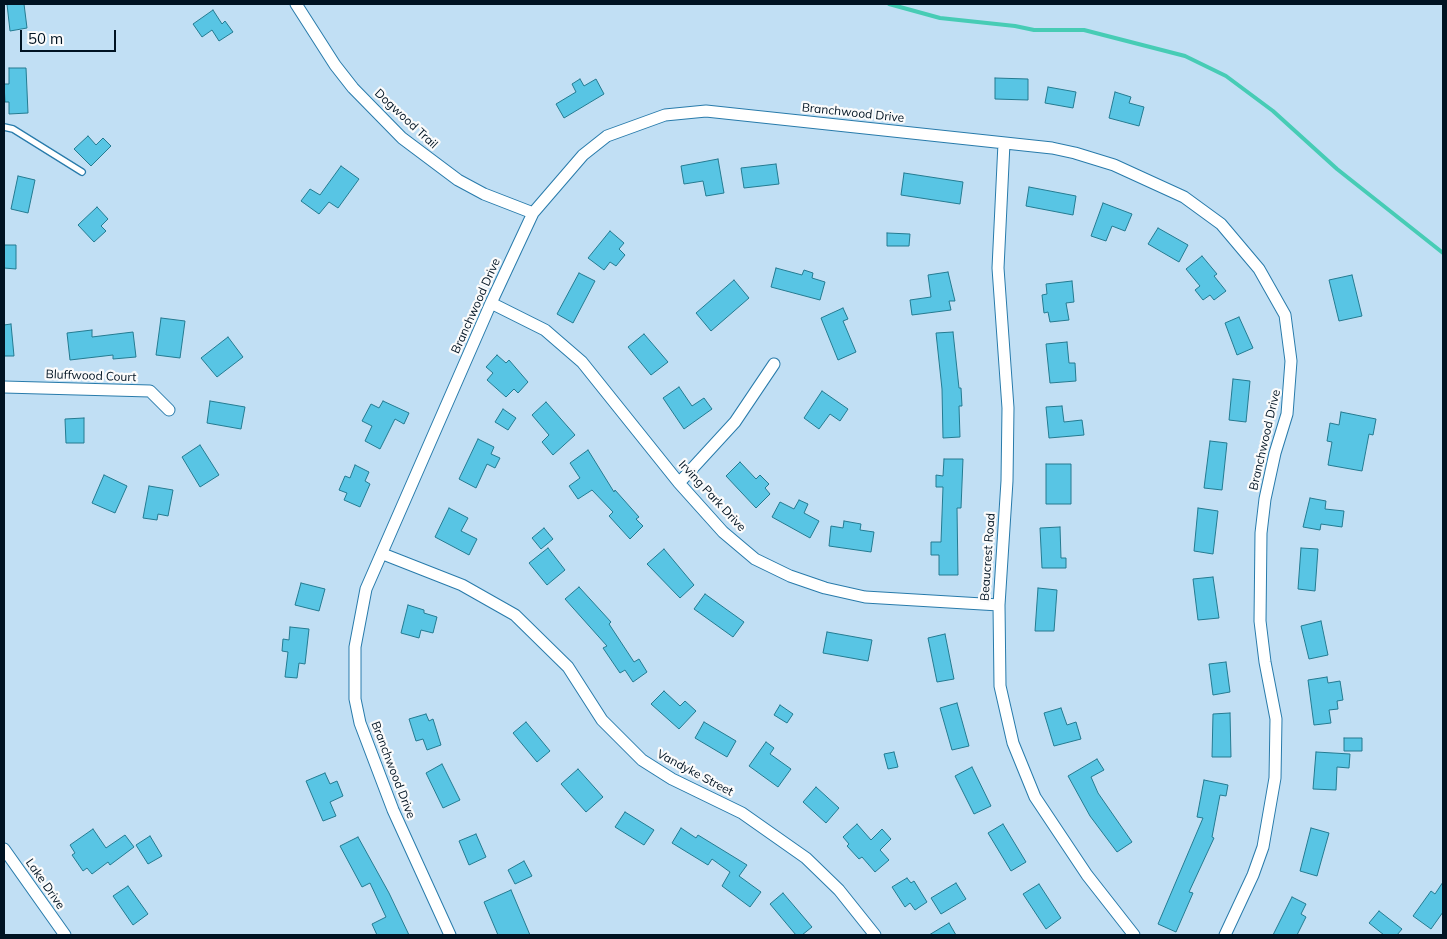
<!DOCTYPE html>
<style>
body{margin:0}
#map{position:relative;width:1447px;height:939px;overflow:hidden;background:#c1dff4;font-family:Mulish,sans-serif}
canvas{display:block}
.frame{position:absolute;inset:0;border:5px solid #001322;pointer-events:none}
.scale{position:absolute;left:20px;top:30px;width:96px;height:22px;box-sizing:border-box;border:2px solid #001322;border-top:0;padding-left:6px;font-size:15px;line-height:18px;white-space:nowrap;color:#001322;-webkit-text-stroke:4px #fbfbfb;paint-order:stroke}
</style>
<div id="map">
<canvas width="1447" height="939"></canvas>
<div class="frame"></div>
<div class="scale">50 m</div>
</div>
<script>
const context = document.querySelector('canvas').getContext('2d');
context.lineJoin = 'round';
const poly = rows => new Path2D(rows.map(r => 'M' + r).join(''));
function trace(path, color, width, dash) { context.strokeStyle = color; context.lineWidth = width; context.lineCap = dash ? 'butt' : 'round'; context.setLineDash(dash || []); context.stroke(path); }
function paint(path, color) { context.fillStyle = color; context.fill(path, 'evenodd'); }
function label(font, color, halo, rows, align = 'center') {
  context.font = font + ' Mulish,sans-serif'; context.lineWidth = 4.5; context.setLineDash([]); context.textBaseline = 'middle'; context.strokeStyle = halo; context.fillStyle = color; for (const [text, x, y, turn = 0] of rows) {
    context.save(); context.translate(x, y); context.rotate((+turn || 0) * Math.PI / 180); context.textAlign = isNaN(turn) ? turn : align; if (halo) context.strokeText(text, 0, 0); context.fillText(text, 0, 0); context.restore();
  }
}
const stream = poly([
 [889,4,940,18,1015,26,1034,30,1084,30,1185,56,1226,76,1273,111,1337,169,1443,253]
]);
const building = poly([
 [7,4,24,4,27,28,10,31,7,4],
 [213,10,222,24,225,21,233,32,219,41,212,30,202,37,193,24,213,10],
 [9,68,26,68,28,113,9,114,9,102,5,102,4,84,9,84,9,68],
 [995,78,1028,79,1028,100,995,99,995,78],
 [580,79,584,86,596,79,604,94,564,118,556,104,576,92,572,84,580,79],
 [1048,87,1076,92,1073,108,1045,103,1048,87],
 [1115,92,1131,97,1129,103,1144,107,1139,126,1109,118,1115,92],
 [88,136,96,145,103,138,111,146,91,166,74,149,88,136],
 [718,159,724,193,706,196,703,181,684,184,681,166,718,159],
 [776,164,779,184,744,188,741,168,776,164],
 [341,166,359,179,338,208,329,202,319,214,301,201,310,189,320,195,341,166],
 [904,173,963,182,960,204,901,195,904,173],
 [18,176,35,180,28,213,11,209,18,176],
 [1029,187,1076,196,1073,215,1026,206,1029,187],
 [1103,203,1132,214,1125,231,1112,226,1106,241,1091,236,1103,203],
 [97,207,108,219,101,226,106,231,94,242,78,225,97,207],
 [1158,228,1188,245,1179,262,1148,244,1158,228],
 [610,231,624,243,619,249,625,255,616,266,610,262,604,270,588,258,610,231],
 [887,233,910,234,909,246,887,246,887,233],
 [4,245,16,245,16,269,4,268,4,245],
 [1202,256,1217,274,1214,276,1226,291,1214,300,1210,295,1203,300,1195,290,1200,286,1186,269,1202,256],
 [776,268,802,275,804,270,813,273,812,278,825,282,820,300,771,287,776,268],
 [948,272,955,301,949,301,951,310,912,315,910,300,931,297,928,275,948,272],
 [579,273,595,281,573,323,557,314,579,273],
 [1352,275,1362,316,1339,321,1329,280,1352,275],
 [734,280,749,298,711,331,696,313,734,280],
 [1072,281,1074,302,1066,303,1069,320,1050,322,1048,312,1044,313,1042,295,1047,294,1046,284,1072,281],
 [843,308,848,319,843,321,856,352,838,360,821,318,843,308],
 [1239,317,1253,348,1237,355,1225,323,1239,317],
 [161,318,185,321,180,358,156,355,161,318],
 [11,324,14,356,4,356,4,325,11,324],
 [92,330,92,337,133,332,136,357,113,359,113,355,70,360,67,333,92,330],
 [953,332,959,388,961,388,962,406,959,406,960,437,943,438,942,389,936,333,953,332],
 [644,334,668,362,651,375,628,347,644,334],
 [228,337,243,357,217,377,201,358,228,337],
 [1067,342,1069,363,1075,363,1076,381,1050,383,1046,344,1067,342],
 [497,355,506,363,509,360,528,382,518,393,514,389,506,397,487,380,493,373,486,367,497,355],
 [1233,379,1250,381,1246,422,1229,420,1233,379],
 [679,387,692,406,704,398,712,409,684,429,663,398,679,387],
 [822,391,848,409,840,421,830,414,819,429,804,418,822,391],
 [210,401,245,407,241,429,207,423,210,401],
 [383,401,409,413,404,424,395,419,380,449,365,441,372,426,362,421,371,404,379,408,383,401],
 [546,402,575,435,553,455,542,442,549,435,532,415,546,402],
 [1062,406,1064,422,1082,420,1084,435,1049,438,1046,407,1062,406],
 [503,409,516,418,508,430,495,422,503,409],
 [1341,412,1376,419,1373,435,1369,434,1362,471,1328,465,1332,442,1327,441,1330,423,1339,425,1341,412],
 [84,418,84,443,66,443,65,419,84,418],
 [478,439,494,447,491,454,500,458,495,468,487,464,476,488,459,479,478,439],
 [1210,441,1227,443,1222,490,1204,488,1210,441],
 [200,445,219,475,200,487,182,457,200,445],
 [588,450,614,492,615,490,639,517,636,519,643,526,630,539,609,516,613,512,592,490,578,499,569,486,580,478,570,463,588,450],
 [944,459,963,459,961,508,957,508,958,575,939,575,939,555,931,555,931,542,941,542,943,487,936,487,936,475,943,476,944,459],
 [740,462,756,479,760,475,769,484,765,488,770,494,756,508,726,476,740,462],
 [1046,464,1071,464,1071,504,1046,504,1046,464],
 [355,465,369,472,365,481,370,484,360,507,344,500,347,493,339,490,345,476,350,478,355,465],
 [104,475,127,486,115,513,92,503,104,475],
 [149,486,173,490,168,516,158,514,157,520,143,518,149,486],
 [1310,498,1326,501,1325,509,1344,511,1342,527,1321,524,1320,530,1303,527,1310,498],
 [799,500,808,504,804,513,819,521,810,538,772,517,780,502,794,509,799,500],
 [449,508,468,518,461,531,477,539,469,555,435,537,449,508],
 [1198,508,1218,511,1213,554,1194,551,1198,508],
 [844,521,861,524,860,530,874,532,871,552,829,546,831,526,843,528,844,521],
 [1060,527,1061,558,1066,558,1066,568,1042,568,1040,528,1060,527],
 [544,528,553,539,541,549,532,538,544,528],
 [548,548,565,570,547,585,529,563,548,548],
 [1301,548,1318,549,1315,591,1298,589,1301,548],
 [664,549,694,585,680,598,647,564,664,549],
 [1213,577,1219,618,1198,620,1193,579,1213,577],
 [301,583,325,589,319,611,295,605,301,583],
 [579,587,611,622,609,624,634,662,639,659,647,672,633,682,625,670,620,673,603,648,607,646,565,599,579,587],
 [1038,588,1057,590,1054,631,1035,631,1038,588],
 [705,594,744,622,733,637,694,609,705,594],
 [408,605,424,610,424,613,437,617,433,633,421,630,419,638,401,633,408,605],
 [1321,621,1328,655,1309,659,1301,626,1321,621],
 [290,627,309,629,305,664,299,663,297,678,285,677,288,652,282,651,283,639,289,640,290,627],
 [827,632,872,640,868,661,823,653,827,632],
 [945,634,954,679,937,682,928,638,945,634],
 [1226,662,1230,692,1213,695,1209,664,1226,662],
 [1327,677,1328,683,1340,681,1343,700,1337,701,1338,709,1329,710,1331,723,1314,725,1308,680,1327,677],
 [664,691,680,706,685,701,696,711,679,729,651,704,664,691],
 [957,703,969,746,952,750,940,708,957,703],
 [780,705,793,714,787,723,774,715,780,705],
 [1061,708,1067,725,1076,722,1081,739,1054,746,1044,713,1061,708],
 [1230,713,1231,757,1212,757,1213,714,1230,713],
 [426,714,429,721,433,719,441,745,427,750,423,739,416,741,409,719,426,714],
 [526,722,550,751,537,762,513,733,526,722],
 [704,722,736,741,727,757,695,738,704,722],
 [1344,738,1362,738,1362,751,1344,751,1344,738],
 [766,742,774,748,770,754,791,769,778,787,749,766,766,742],
 [894,752,898,767,888,769,884,754,894,752],
 [1316,752,1350,754,1349,768,1337,767,1336,790,1313,789,1316,752],
 [1097,759,1104,770,1091,777,1098,793,1132,842,1117,852,1090,816,1068,776,1097,759],
 [442,764,460,800,443,808,426,773,442,764],
 [972,767,991,806,974,814,955,776,972,767],
 [578,769,603,797,586,812,561,784,578,769],
 [325,773,330,784,337,781,343,796,330,802,336,816,323,821,306,781,325,773],
 [1204,780,1228,785,1226,796,1220,795,1212,837,1214,838,1189,892,1193,893,1176,932,1158,924,1203,818,1197,817,1204,780],
 [816,787,839,808,826,823,803,802,816,787],
 [625,812,654,830,644,845,615,827,625,812],
 [857,824,871,840,882,829,891,839,880,850,889,860,875,872,862,857,859,859,847,846,849,844,843,837,857,824],
 [1003,824,1026,862,1011,871,988,833,1003,824],
 [681,828,696,838,698,835,747,865,739,876,761,892,750,907,722,886,730,872,712,859,708,865,672,843,681,828],
 [1311,828,1329,833,1317,876,1300,871,1311,828],
 [93,829,106,848,125,835,134,847,110,865,108,862,92,874,87,868,83,871,72,855,75,853,70,845,93,829],
 [476,834,486,857,469,865,459,841,476,834],
 [150,836,162,856,148,864,136,845,150,836],
 [358,837,389,893,409,935,377,935,372,924,386,917,370,883,362,887,340,846,358,837],
 [524,861,532,876,515,884,508,870,524,861],
 [907,878,911,883,914,881,927,902,915,910,910,903,905,907,892,887,907,878],
 [1443,882,1443,912,1431,929,1413,916,1431,891,1435,894,1443,882],
 [956,883,966,899,941,914,931,898,956,883],
 [1039,884,1061,918,1046,929,1023,894,1039,884],
 [128,886,148,914,133,925,113,896,128,886],
 [511,890,530,935,498,935,484,902,511,890],
 [783,893,812,927,802,935,796,935,770,904,783,893],
 [1292,897,1306,904,1301,914,1306,917,1297,935,1273,935,1292,897],
 [1379,911,1402,929,1397,935,1384,935,1369,923,1379,911],
 [949,923,956,935,929,935,949,923]
]);
const lane = poly([
 [4,127,13,129,82,172]
]);
const street = poly([
 [296,4,335,65,353,88,402,138,458,180,484,194,533,213],
 [1004,143,998,268,1008,408,1007,481,999,605,1000,686,1013,743,1035,797,1087,875,1134,935],
 [491,303,545,330,582,362,679,483,723,532,755,559,790,576,825,588,865,597,999,605],
 [4,387,150,391,169,410],
 [679,483,735,422,774,364],
 [383,554,462,585,515,615,568,667,602,720,642,760,672,779,742,813,806,858,839,890,875,935],
 [4,849,65,935],
 [450,935,393,810,360,723,355,699,355,647,366,589,491,303,533,213,583,155,607,136,665,115,706,111,1052,148,1075,153,1114,165,1184,197,1221,224,1259,269,1285,315,1291,361,1287,414,1275,453,1265,499,1261,533,1260,621,1265,662,1276,719,1275,778,1263,847,1253,875,1225,935]
]);
const streetNames = [
 ["Branchwood Drive",853,113,6],
 ["Dogwood Trail",406,119,43],
 ["Branchwood Drive",476,306,-66],
 ["Bluffwood Court",91,376,2],
 ["Branchwood Drive",1265,440,-77],
 ["Irving Park Drive",712,496,47],
 ["Beaucrest Road",988,557,-86],
 ["Branchwood Drive",393,770,69],
 ["Vandyke Street",695,773,28],
 ["Lake Drive",45,884,55]
];
trace(stream, '#47ccb5', 4);
paint(building, '#58c5e4');
trace(building, '#247b91', 1);
trace(lane, '#287bab', 8);
trace(street, '#287bab', 13);
trace(lane, '#fff', 5.5);
trace(street, '#fff', 11);
label('12px', '#001322', '#fbfbfb', streetNames);
</script>
